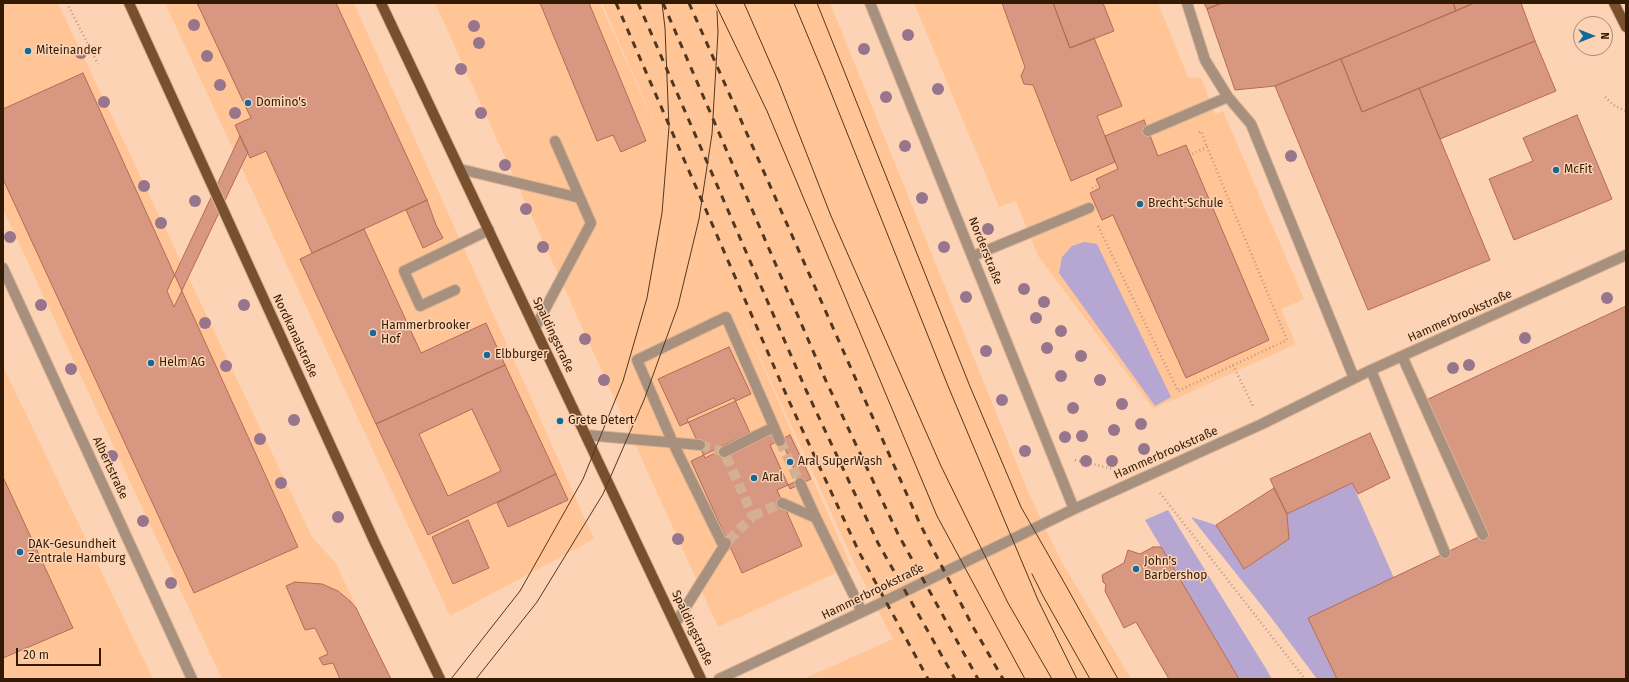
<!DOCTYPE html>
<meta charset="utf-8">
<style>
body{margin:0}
#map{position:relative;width:1629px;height:682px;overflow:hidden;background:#fcd4b5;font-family:"Fira Sans",sans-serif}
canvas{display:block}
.frame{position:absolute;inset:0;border:4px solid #321a04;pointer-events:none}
.north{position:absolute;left:1573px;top:16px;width:40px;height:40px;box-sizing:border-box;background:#fcd4b5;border:1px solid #ab8a6e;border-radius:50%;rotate:90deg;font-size:11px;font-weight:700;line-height:16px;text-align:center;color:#321a04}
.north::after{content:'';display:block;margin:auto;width:14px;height:18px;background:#126a9a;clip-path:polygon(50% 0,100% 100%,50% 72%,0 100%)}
.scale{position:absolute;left:16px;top:648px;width:85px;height:18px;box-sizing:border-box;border:2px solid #321a04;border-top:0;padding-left:5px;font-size:12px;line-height:14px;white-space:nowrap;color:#321a04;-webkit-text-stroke:3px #fcd4b5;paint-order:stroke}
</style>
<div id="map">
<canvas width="1629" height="682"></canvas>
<div class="frame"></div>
<div class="north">N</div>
<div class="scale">20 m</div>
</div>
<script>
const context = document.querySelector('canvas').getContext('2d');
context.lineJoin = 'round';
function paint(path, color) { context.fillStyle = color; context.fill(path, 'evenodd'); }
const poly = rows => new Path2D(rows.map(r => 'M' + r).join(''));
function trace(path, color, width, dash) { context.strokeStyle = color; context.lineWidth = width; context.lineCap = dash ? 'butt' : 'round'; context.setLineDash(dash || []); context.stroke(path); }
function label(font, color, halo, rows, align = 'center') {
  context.font = font + ' "Fira Sans",sans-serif'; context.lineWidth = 3; context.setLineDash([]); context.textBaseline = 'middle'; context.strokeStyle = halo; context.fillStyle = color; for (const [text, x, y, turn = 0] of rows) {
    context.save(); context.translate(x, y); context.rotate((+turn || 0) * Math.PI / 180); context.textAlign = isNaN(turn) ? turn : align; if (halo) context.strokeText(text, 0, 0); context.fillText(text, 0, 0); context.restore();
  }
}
const built = poly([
 [3,3,58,3,312,537,335,562,391,679,222,679,3,209],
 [165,3,354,3,594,539,450,616],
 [435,3,600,3,669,156,602,3,830,3,1029,494,1059,557,1131,679,803,679,893,639,858,571,730,292,851,566,718,627],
 [914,3,1158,3,1188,77,1201,78,1215,114,1223,111,1304,299,1281,309,1296,344,1155,408,1152,407,1038,256,1016,201,999,207],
 [3,366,153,679,3,679]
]);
const green = poly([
 [1084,242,1097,244,1171,397,1155,406,1059,273,1062,257,1072,246],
 [1352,483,1394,578,1308,618,1337,679,1317,679,1270,616,1191,517,1216,525,1244,569,1289,539,1287,514],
 [1168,510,1265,667,1272,679,1239,679,1145,520]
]);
const building = poly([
 [197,3,336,3,427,200,312,253,266,151,250,158,235,125,251,118,197,3],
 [540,3,589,3,646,141,621,152,613,135,597,141,540,3],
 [1002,3,1053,3,1070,48,1094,38,1122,106,1097,116,1115,162,1071,181,1033,85,1024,84,1021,76,1025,67,1002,3],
 [1053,3,1103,3,1114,31,1070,48,1053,3],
 [1204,3,1222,3,1207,9,1204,3],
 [1222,3,1453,3,1456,11,1275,86,1235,90,1207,9,1222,3],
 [1453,3,1474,3,1456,11,1453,3],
 [1474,3,1521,3,1535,41,1362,112,1341,59,1474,3],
 [1535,41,1556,91,1440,139,1419,88,1535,41],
 [1341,59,1362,112,1419,88,1490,260,1368,310,1275,86,1341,59],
 [83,73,298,547,194,593,3,179,3,109,83,73],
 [1577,115,1612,199,1514,240,1489,179,1533,161,1523,138,1577,115],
 [1144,120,1158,156,1186,145,1269,340,1186,378,1113,215,1102,220,1090,193,1100,188,1096,179,1118,169,1105,136,1144,120],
 [240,136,248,152,174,307,167,291,240,136],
 [427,200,436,225,443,238,423,248,406,210,427,200],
 [364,229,421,353,486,323,505,365,376,424,300,259,364,229],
 [1626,306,1626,679,1337,679,1308,618,1483,535,1424,401,1626,306],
 [729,347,751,394,680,426,658,379,729,347],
 [505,365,556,474,428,535,376,424,505,365],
 [472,409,501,471,448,496,419,434,472,409],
 [734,398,751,435,705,458,687,419,734,398],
 [773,422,799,480,777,490,802,546,742,573,691,461,773,422],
 [1370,433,1390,478,1358,494,1352,483,1287,514,1270,479,1370,433],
 [790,435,811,479,790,489,770,445,790,435],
 [556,474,568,500,508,527,497,503,556,474],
 [3,477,73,628,3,658,3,477],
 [1274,488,1287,514,1289,539,1244,569,1216,525,1274,488],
 [468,520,489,568,453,584,432,537,468,520],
 [1153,547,1161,547,1239,679,1169,679,1136,622,1124,628,1105,591,1106,585,1103,582,1102,575,1124,563,1128,550,1140,554,1153,547],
 [295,582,322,584,338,591,350,601,356,608,391,679,340,679,333,663,323,665,319,658,328,654,315,628,305,630,286,586,295,582]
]);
const minorTunnel = poly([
 [780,441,800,483],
 [700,445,724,452,753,516,728,541],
 [753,516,782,503]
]);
const path = poly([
 [67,3,98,64],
 [1605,97,1615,106,1626,111],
 [1199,132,1201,131,1207,147],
 [1092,188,1098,185],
 [1098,226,1178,391,1287,340,1207,147,1192,154],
 [1233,365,1253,406],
 [1075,460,1113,469],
 [1160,493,1305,679]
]);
const minor = poly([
 [870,3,1074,509],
 [1187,3,1205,60,1228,97,1251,124,1354,378],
 [1148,131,1228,97],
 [460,169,580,198],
 [973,256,1089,208],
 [3,268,192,679],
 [455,290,420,306,404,271,489,230],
 [535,328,591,223,555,141],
 [1402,356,1483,535],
 [1371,370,1445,553],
 [586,435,700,445],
 [724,452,774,427,780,441],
 [800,483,816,518],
 [782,503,816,518,862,612],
 [724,547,673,443,637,360,726,317,774,427],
 [675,624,726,543],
 [719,679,879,604,1074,509,1262,424,1371,370,1626,255]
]);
const major = poly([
 [129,3,375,543,440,679],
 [381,3,701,679],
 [1614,3,1626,27]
]);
const tram = poly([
 [715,3,767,111,937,516,1025,679],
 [744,3,779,83,831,216,941,466,1008,603,1052,679],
 [794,3,824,75,948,386,1038,600,1077,679],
 [817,3,969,384,1021,507,1065,584,1118,679],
 [1032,574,1043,596,1090,679],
 [451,679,520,591,583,479,623,381,647,298,662,213,669,127,665,28,662,3],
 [476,679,537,602,603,494,644,400,678,306,699,219,712,134,718,32,717,11]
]);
const rail = poly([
 [616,3,789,401,859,552,928,679],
 [638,3,806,390,878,543,955,679],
 [663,3,826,381,898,534,978,679],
 [689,3,920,524,972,625,1003,679]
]);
const trees = [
 [194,25],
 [474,26],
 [908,35],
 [479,43],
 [864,49],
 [81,53],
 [207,56],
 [461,69],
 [220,85],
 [938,89],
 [886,97],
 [104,102],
 [235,113],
 [481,113],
 [905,146],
 [1291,156],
 [505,165],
 [144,186],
 [922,198],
 [195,201],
 [526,209],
 [161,223],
 [988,229],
 [10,237],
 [543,247],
 [944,247],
 [1024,289],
 [966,297],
 [1607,298],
 [1044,302],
 [41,305],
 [244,305],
 [1036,318],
 [205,323],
 [1061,331],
 [1525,338],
 [585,339],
 [1047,348],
 [986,351],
 [1081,356],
 [1469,365],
 [226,366],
 [1453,368],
 [71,369],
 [1061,376],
 [604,380],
 [1100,380],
 [1002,400],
 [1122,404],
 [1073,408],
 [294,420],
 [1141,424],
 [1114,430],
 [1082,436],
 [1065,437],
 [260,439],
 [1144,449],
 [1025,451],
 [112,456],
 [1086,461],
 [1112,461],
 [281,483],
 [338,517],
 [143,521],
 [678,539],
 [171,583]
];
const markers = [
 [28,51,4,"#126a9a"],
 [248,103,4,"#126a9a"],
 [1556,170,4,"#126a9a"],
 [1140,204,4,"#126a9a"],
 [373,333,4,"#126a9a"],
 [487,355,4,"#126a9a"],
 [151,363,4,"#126a9a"],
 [560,421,4,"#126a9a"],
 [790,462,4,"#126a9a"],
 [754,478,4,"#126a9a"],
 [20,552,4,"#126a9a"],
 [1136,569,4,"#126a9a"]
];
const poiNames = [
 ["Miteinander",36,51],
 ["Domino's",256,103],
 ["McFit",1564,170],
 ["Brecht-Schule",1148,204],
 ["Hammerbrooker",381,326],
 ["Hof",381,340],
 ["Elbburger",495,355],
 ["Helm AG",159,363],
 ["Grete Detert",568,421],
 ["Aral SuperWash",798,462],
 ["Aral",762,478],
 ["DAK-Gesundheit",28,545],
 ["Zentrale Hamburg",28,559],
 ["John's",1144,562],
 ["Barbershop",1144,576]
];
const streetNames = [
 ["Norderstraße",985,251,68],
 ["Hammerbrookstraße",1460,316,-24],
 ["Spaldingstraße",553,335,65],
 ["Nordkanalstraße",295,336,65],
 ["Hammerbrookstraße",1166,453,-24],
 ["Albertstraße",110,468,65],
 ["Hammerbrookstraße",873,592,-26],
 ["Spaldingstraße",692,628,65]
];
paint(built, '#ffc597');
paint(green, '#b6a7d2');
paint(building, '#d79780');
trace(building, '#b56b52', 1);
trace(minorTunnel, '#d4af92', 10, [10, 5]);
trace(minor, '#d8b395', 12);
trace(major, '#d8b395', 12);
trace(path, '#bc997d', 2.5, [1, 3]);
trace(minor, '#a7907e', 10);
trace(major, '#78502e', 10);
trace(tram, '#523720', 1);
trace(rail, '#523720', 3, [7, 7]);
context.fillStyle = '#97758d';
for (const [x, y] of trees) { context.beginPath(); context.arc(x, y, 6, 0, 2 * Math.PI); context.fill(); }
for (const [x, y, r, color] of markers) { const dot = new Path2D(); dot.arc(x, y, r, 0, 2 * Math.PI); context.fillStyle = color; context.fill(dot); trace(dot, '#fcd4b5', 1.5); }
label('12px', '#321a04', '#fcd4b5', poiNames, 'left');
label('12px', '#321a04', '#fcd4b5', streetNames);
</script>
